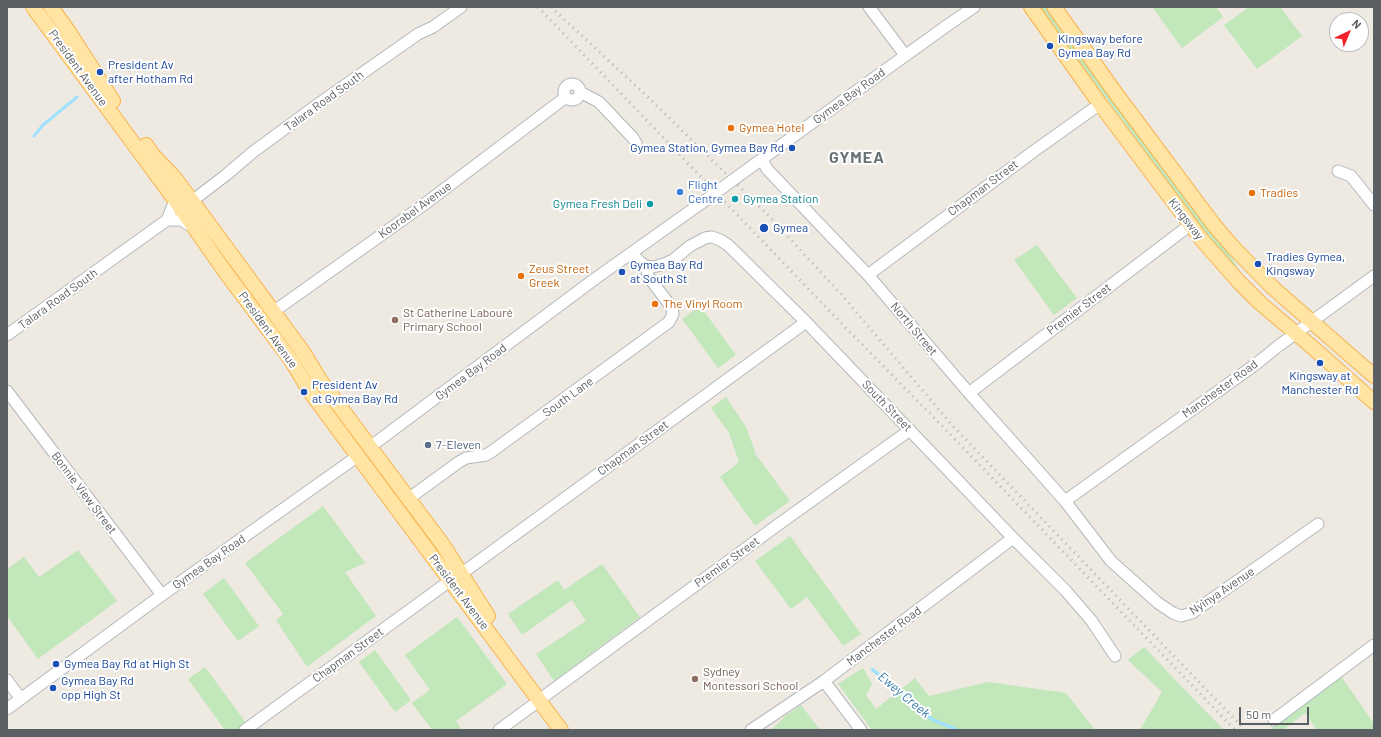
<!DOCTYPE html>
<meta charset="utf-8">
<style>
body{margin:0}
#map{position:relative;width:1381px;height:737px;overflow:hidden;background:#eee9e1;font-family:Barlow,sans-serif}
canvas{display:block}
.frame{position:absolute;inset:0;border:8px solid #595f63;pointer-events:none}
.north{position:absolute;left:1329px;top:12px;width:40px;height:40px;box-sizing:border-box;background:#fff;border:1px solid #bdbfc1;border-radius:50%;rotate:44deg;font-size:11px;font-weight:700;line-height:16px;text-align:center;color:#595f63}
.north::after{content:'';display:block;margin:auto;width:14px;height:18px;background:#f4212c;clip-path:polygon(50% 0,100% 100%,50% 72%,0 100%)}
.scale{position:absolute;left:1239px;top:707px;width:70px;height:18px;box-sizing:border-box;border:2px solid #595f63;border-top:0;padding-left:5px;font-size:12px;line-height:14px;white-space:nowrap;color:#595f63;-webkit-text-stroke:3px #fff;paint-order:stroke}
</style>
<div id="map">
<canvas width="1381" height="737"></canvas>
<div class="frame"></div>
<div class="north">N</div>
<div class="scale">50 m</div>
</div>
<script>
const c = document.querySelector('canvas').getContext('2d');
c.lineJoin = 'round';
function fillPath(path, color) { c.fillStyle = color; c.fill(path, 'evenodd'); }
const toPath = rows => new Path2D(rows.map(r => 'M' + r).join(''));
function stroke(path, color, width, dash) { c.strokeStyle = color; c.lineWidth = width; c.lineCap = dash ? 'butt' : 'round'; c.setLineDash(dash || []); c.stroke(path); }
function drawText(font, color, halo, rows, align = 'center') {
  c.font = font + ' Barlow,sans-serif'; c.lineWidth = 4; c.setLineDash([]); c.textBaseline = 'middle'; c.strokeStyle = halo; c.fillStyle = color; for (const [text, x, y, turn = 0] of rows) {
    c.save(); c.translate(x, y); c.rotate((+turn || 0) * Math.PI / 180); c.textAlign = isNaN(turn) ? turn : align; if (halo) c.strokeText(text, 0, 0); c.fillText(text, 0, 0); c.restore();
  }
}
const green = toPath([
 [1040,7,1046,7,1048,9,1214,236,1230,254,1237,266,1235,268,1200,227],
 [1152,7,1216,7,1223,17,1182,48],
 [1249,7,1280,7,1302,36,1257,69,1224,25],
 [1037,245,1077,298,1054,315,1014,260],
 [700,306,736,355,718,368,682,319],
 [726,397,746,427,755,451,754,452,790,501,755,526,720,477,739,462,729,433,711,408],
 [323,506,365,563,345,572,376,616,307,667,276,620,283,614,245,563],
 [790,536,861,634,843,646,807,597,791,609,755,561],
 [78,550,117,601,38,659,7,616,7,569,24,557,39,577],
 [602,564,640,617,554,681,536,654,586,621,572,600,522,635,508,614,558,580,564,590],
 [224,578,259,626,238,641,203,594],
 [457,617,507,684,456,721,462,730,432,730,412,703,430,690,405,655],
 [1144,647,1185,690,1224,730,1140,730,1162,692,1128,660],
 [375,650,411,700,395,712,359,662],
 [205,667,249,727,245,730,225,730,188,679],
 [863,668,872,684,866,695,876,709,915,678,929,696,988,682,1066,693,1095,730,872,730,838,684],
 [1341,676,1374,724,1374,728,1371,730,1317,730,1305,713,1283,730,1272,730,1271,728],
 [801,705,820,730,771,730,784,717]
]);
const stream = toPath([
 [34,136,43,125,77,97],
 [872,669,933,720,958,730]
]);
const minor = toPath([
 [869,7,905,55],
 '564 92a8 8 0 1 1 16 0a8 8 0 1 1-16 0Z',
 [580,92,599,102,633,138,636,143],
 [762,159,767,169,868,275,969,393,1065,501,1111,561,1158,603,1173,613,1181,616,1192,613,1318,524],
 [1338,171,1351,176,1374,205],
 [737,177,945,27,974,7],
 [192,201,226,175,253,152,317,105,418,34,433,27,461,7],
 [167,220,181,220,194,228],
 [631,253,640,262,646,266,653,267,664,264,673,260,690,246,705,238,712,237,720,240,728,245,806,322,1013,538,1065,590,1091,620,1115,656],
 [868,275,1034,151,1100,104],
 [273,312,422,206,566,97],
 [7,335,167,220,175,200],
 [7,391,162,595],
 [969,393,1190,225],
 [370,447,596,278,710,197],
 [408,499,459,462,466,458,486,455,491,452,669,322,673,314,672,308,648,276,646,266],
 [1065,501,1256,364,1277,347,1374,276],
 [461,574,806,322],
 [7,680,21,699],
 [824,681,861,730],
 [546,695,779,524,910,430],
 [7,709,162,595,358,456],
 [1274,720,1374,645],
 [245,730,451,580],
 [499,730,540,700],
 [751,730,824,681,1013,538]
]);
const major = toPath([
 [33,7,175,200,226,273,291,360,311,393,561,730],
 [51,7,69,32,113,101],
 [1031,7,1100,104,1202,240,1239,282,1260,303,1311,346,1374,402],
 [1054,7,1117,95,1214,225,1232,246,1272,287,1374,376],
 [146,145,153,155,174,177,192,201,303,352,320,380,443,545,488,616]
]);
const rail = toPath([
 [538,7,843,325,945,429,1235,730],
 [551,7,650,99,767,214,841,294,951,424,1245,730]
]);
const minorBridge = toPath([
 [710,197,737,177]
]);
const markers = [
 [1050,46,4,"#1a4fb4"],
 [100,72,4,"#1a4fb4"],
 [731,128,4,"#e8710a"],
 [792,148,4,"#1a4fb4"],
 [680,192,4,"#3f7fe0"],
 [1252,193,4,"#e8710a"],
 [735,199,4,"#0f9aa8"],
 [650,204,4,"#0f9aa8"],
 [764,228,5,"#1a4fb4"],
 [1258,264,4,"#1a4fb4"],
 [622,272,4,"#1a4fb4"],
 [521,276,4,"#e8710a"],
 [655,304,4,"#e8710a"],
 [395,320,4,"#8d6e63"],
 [1320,363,4,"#1a4fb4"],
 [304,392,4,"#1a4fb4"],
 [428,445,4,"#5c6f8a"],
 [56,664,4,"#1a4fb4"],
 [695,679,4,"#8d6e63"],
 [53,688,4,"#1a4fb4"]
];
const transitNames = [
 ["Kingsway before",1058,39],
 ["Gymea Bay Rd",1058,53],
 ["President Av",108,65],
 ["after Hotham Rd",108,79],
 ["Gymea Station, Gymea Bay Rd",784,148,"right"],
 ["Gymea",773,228],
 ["Tradies Gymea,",1266,257],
 ["Kingsway",1266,271],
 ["Gymea Bay Rd",630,265],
 ["at South St",630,279],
 ["Kingsway at",1320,376,"center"],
 ["Manchester Rd",1320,390,"center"],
 ["President Av",312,385],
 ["at Gymea Bay Rd",312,399],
 ["Gymea Bay Rd at High St",64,664],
 ["Gymea Bay Rd",61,681],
 ["opp High St",61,695]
];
const streetNames = [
 ["President Avenue",78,68,54],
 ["Gymea Bay Road",849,96,-36],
 ["Talara Road South",324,101,-36],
 ["Chapman Street",983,188,-37],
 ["Koorabel Avenue",415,210,-36],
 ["Kingsway",1186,219,52],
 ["Talara Road South",58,299,-36],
 ["Premier Street",1079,309,-37],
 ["North Street",914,329,50],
 ["President Avenue",268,330,54],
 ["Gymea Bay Road",471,372,-37],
 ["Manchester Road",1220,389,-36],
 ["South Lane",568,397,-36],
 ["South Street",887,406,46],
 ["Chapman Street",633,448,-36],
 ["Bonnie View Street",84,493,53],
 ["Gymea Bay Road",209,562,-35],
 ["Premier Street",727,562,-36],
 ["Nyinya Avenue",1222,591,-34],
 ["President Avenue",459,592,53],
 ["Manchester Road",884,636,-37],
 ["Chapman Street",348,655,-36]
];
const foodNames = [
 ["Gymea Hotel",739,128],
 ["Tradies",1260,193],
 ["Zeus Street",529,269],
 ["Greek",529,283],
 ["The Vinyl Room",663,304]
];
const shopNames = [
 ["Flight",688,185],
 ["Centre",688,199]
];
const cultureNames = [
 ["Gymea Station",743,199],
 ["Gymea Fresh Deli",642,204,"right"]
];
const educationNames = [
 ["St Catherine Labouré",403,313],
 ["Primary School",403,327],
 ["Sydney",703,672],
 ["Montessori School",703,686]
];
const serviceNames = [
 ["7-Eleven",436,445]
];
const waterNames = [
 ["Ewey Creek",904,695,40]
];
const districtNames = [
 ["GYMEA",857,158]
];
fillPath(green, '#c1e7bb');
stroke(stream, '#9fe2ff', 3);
stroke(minor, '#b4b8bc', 13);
stroke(major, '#fab34d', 16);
stroke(minor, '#fff', 11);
stroke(major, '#ffe4a4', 14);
stroke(rail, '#b1b2b3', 3, [1, 5]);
stroke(minorBridge, '#b4b8bc', 13, []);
stroke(minorBridge, '#fff', 11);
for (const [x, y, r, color] of markers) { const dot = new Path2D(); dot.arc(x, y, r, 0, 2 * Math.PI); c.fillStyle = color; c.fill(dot); stroke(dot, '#fff', 1.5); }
drawText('12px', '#164399', '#fff', transitNames, 'left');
drawText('12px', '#595f63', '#fff', streetNames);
drawText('12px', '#c56008', '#fff', foodNames, 'left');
drawText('12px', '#366cbe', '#fff', shopNames, 'left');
drawText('12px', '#0d838f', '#fff', cultureNames, 'left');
drawText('12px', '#785e54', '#fff', educationNames, 'left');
drawText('12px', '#4e5e75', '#fff', serviceNames, 'left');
drawText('italic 13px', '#3379a5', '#fff', waterNames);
c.letterSpacing = '1px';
drawText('bold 16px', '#6a7175', '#fff', districtNames);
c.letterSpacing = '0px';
</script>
